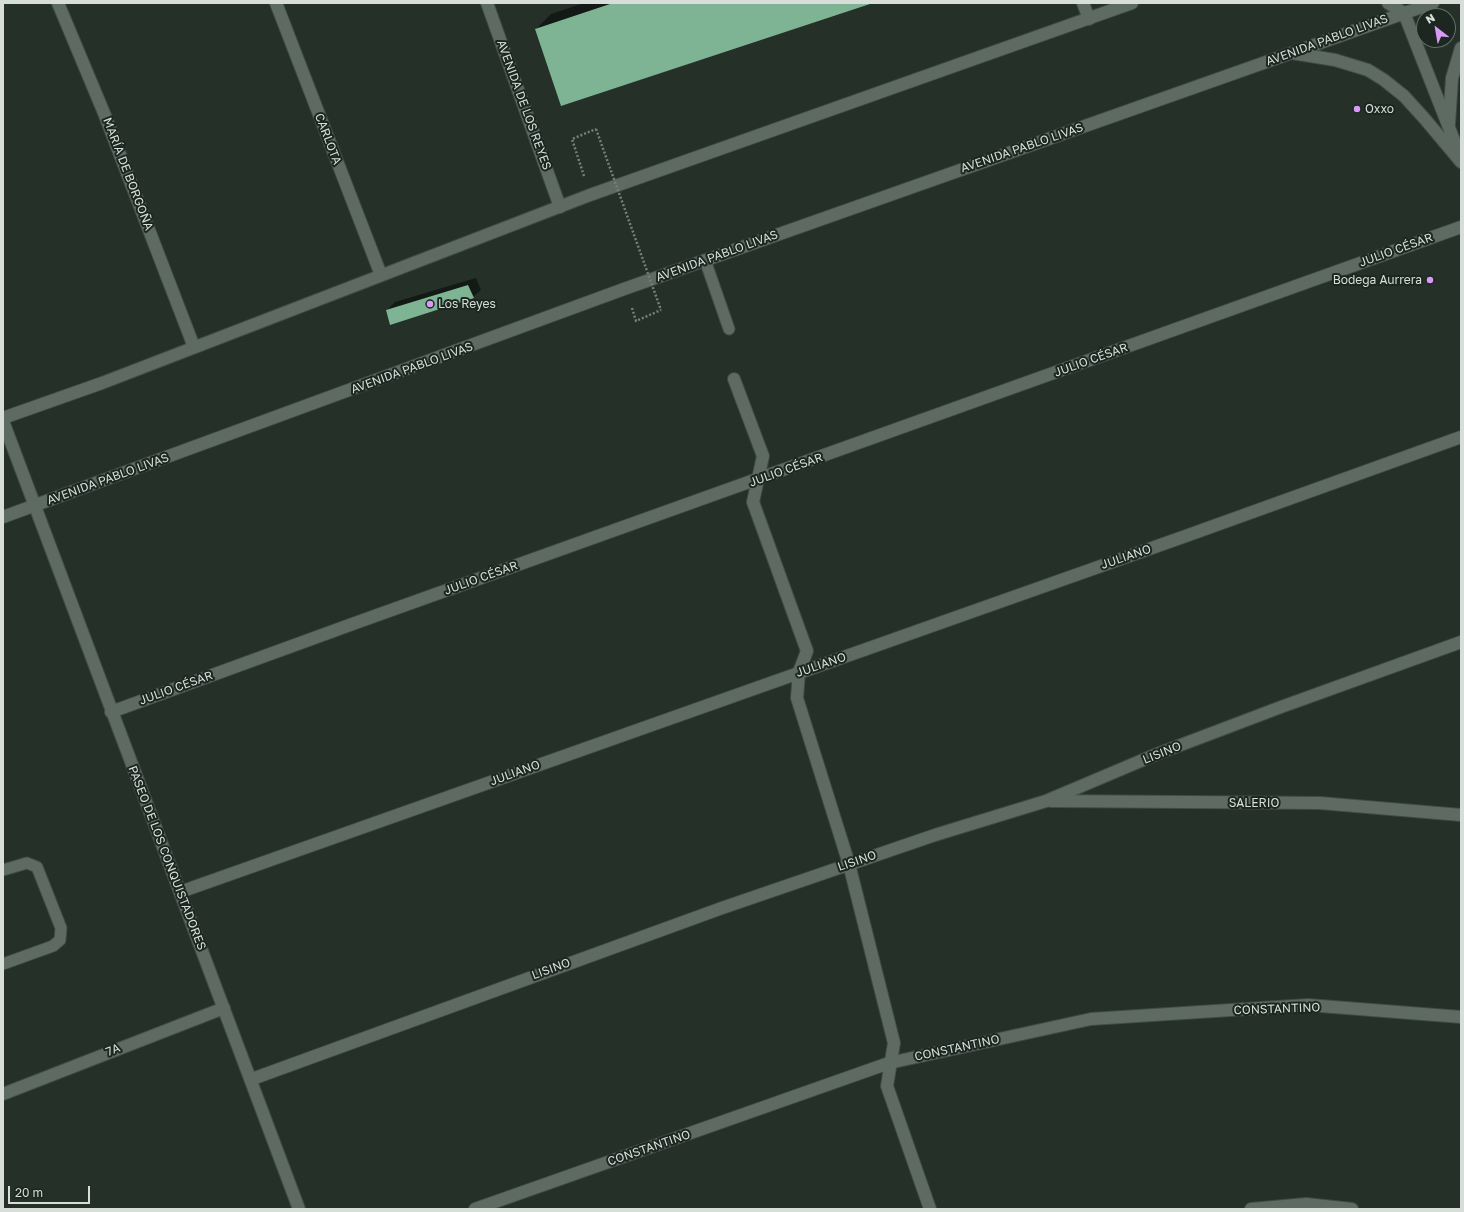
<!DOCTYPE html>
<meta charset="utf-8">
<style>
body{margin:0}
#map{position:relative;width:1464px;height:1212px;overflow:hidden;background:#253029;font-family:"Golos Text",sans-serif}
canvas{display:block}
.frame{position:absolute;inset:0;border:4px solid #d7ded9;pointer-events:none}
.north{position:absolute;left:1416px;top:8px;width:40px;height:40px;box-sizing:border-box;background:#1b2720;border:1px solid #66706a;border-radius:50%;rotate:329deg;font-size:11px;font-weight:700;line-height:16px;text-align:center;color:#d7ded9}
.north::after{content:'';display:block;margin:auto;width:14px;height:18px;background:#db99f6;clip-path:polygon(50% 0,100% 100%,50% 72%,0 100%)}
.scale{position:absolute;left:8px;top:1186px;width:82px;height:18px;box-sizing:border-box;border:2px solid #d7ded9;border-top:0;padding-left:5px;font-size:12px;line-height:14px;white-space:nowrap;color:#d7ded9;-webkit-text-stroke:3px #1b2720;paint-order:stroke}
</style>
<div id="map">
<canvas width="1464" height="1212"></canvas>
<div class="frame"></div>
<div class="north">N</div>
<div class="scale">20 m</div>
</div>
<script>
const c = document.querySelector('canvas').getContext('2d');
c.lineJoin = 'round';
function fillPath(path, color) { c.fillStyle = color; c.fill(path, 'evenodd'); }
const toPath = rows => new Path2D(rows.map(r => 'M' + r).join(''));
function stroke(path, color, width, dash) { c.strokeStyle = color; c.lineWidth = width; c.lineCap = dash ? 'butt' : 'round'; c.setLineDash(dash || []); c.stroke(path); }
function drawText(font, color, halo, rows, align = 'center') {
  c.font = font + ' "Golos Text",sans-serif'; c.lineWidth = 4; c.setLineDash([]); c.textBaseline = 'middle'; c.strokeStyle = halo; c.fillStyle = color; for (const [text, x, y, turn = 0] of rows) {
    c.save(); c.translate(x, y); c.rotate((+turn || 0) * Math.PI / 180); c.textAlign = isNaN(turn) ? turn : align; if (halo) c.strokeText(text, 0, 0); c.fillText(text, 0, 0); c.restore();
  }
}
const shadow = toPath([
 [584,3,871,3,536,29,551,14],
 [476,278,481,290,473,297,387,310,395,302]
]);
const building = toPath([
 [613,3,873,3,561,106,535,29],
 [468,285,474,298,390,325,386,310]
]);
const path = toPath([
 [584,176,572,139,596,129],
 [632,308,636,321,661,310]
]);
const lane = toPath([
 [705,260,729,329],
 [3,870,27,863,37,867,61,928,60,940,53,946,3,964]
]);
const street = toPath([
 [58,3,104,113,194,347],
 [276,3,381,275],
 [487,3,560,207],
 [1083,3,1089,19],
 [734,379,763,456,753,502,807,651,799,672,797,698,849,864,894,1043,887,1086,930,1209],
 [3,421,299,1209],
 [111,712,358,622,1461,227],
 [1051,801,1320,803,1461,815],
 [180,892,1183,537,1461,437],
 [252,1079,722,908,935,835,1046,801,1157,754,1281,707,1461,642],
 [3,1094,224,1008],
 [475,1209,889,1063,1091,1019,1308,1005,1461,1017],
 [1251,1209,1306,1204,1352,1209]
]);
const secondary = toPath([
 [1388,3,1404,13],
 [1404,13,1459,153],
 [1292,53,1335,60,1368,70,1384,80,1404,96,1424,118,1461,162],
 [1449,124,1452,78,1461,48],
 [3,418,102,383,590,195,1132,3],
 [3,517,624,289,1433,3]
]);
const pathBridge = toPath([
 [596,129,661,310]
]);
const markers = [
 [1357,109,4,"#db99f6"],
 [1430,280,4,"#db99f6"],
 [430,304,4,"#db99f6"]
];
const streetNames = [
 ["AVENIDA PABLO LIVAS",1327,40,-20],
 ["AVENIDA DE LOS REYES",524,105,70],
 ["CARLOTA",328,139,69],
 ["AVENIDA PABLO LIVAS",1022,148,-19],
 ["MARÍA DE BORGOÑA",128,174,69],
 ["JULIO CÉSAR",1396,250,-20],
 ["AVENIDA PABLO LIVAS",717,256,-20],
 ["JULIO CÉSAR",1091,360,-20],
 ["AVENIDA PABLO LIVAS",412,368,-20],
 ["JULIO CÉSAR",786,470,-20],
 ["AVENIDA PABLO LIVAS",108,479,-20],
 ["JULIANO",1126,557,-19],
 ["JULIO CÉSAR",481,578,-20],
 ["JULIANO",821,665,-19],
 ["JULIO CÉSAR",176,688,-20],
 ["LISINO",1162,753,-22],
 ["JULIANO",515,773,-20],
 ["SALERIO",1254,803],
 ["PASEO DE LOS CONQUISTADORES",167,858,69],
 ["LISINO",857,861,-19],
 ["LISINO",551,969,-20],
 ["CONSTANTINO",1277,1009,-2],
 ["CONSTANTINO",957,1048,-12],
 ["7A",113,1050,-21],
 ["CONSTANTINO",649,1148,-19]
];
const poiNames = [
 ["Oxxo",1365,109],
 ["Bodega Aurrera",1422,280,"right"],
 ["Los Reyes",438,304]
];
fillPath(shadow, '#0007');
fillPath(building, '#7eb494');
stroke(lane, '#424b46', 13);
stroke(street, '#424b46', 14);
stroke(secondary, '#424b46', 14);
stroke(path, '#768079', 2.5, [2, 2]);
stroke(lane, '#5e6b63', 11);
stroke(street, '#5e6b63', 12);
stroke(secondary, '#5e6b63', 12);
stroke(pathBridge, '#768079', 2.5, [2, 2]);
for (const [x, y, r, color] of markers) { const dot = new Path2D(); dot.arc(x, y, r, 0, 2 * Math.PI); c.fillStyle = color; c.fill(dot); stroke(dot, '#1b2720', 1.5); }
drawText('12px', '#d7ded9', '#1b2720', streetNames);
drawText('12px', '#d7ded9', '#1b2720', poiNames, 'left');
</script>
